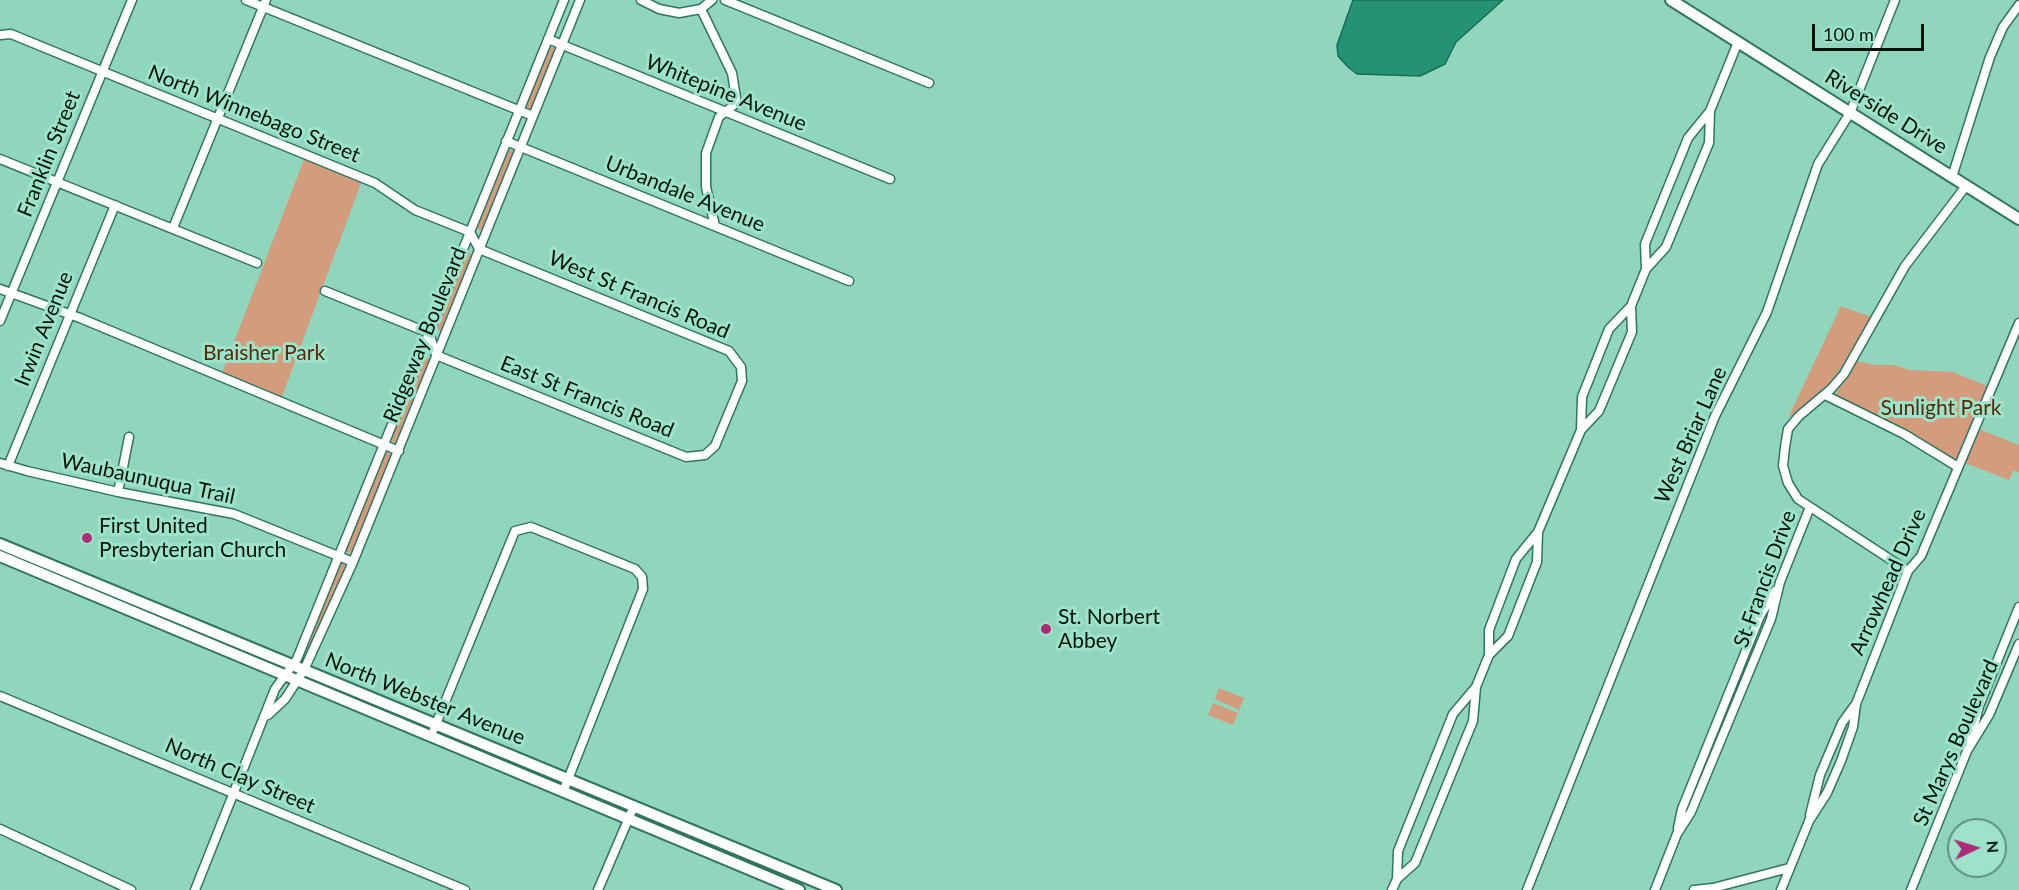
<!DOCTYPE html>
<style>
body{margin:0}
#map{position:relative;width:2019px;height:890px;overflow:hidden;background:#90d6bd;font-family:Lato,sans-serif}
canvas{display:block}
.north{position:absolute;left:1947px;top:818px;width:60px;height:60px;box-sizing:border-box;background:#9de3ca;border:2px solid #5e907e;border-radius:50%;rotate:86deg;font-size:16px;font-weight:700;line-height:24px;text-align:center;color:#00140c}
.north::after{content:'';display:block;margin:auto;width:21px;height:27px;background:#ad2b77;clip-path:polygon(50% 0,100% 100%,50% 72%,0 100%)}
.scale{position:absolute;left:1812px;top:24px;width:112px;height:27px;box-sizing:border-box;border:3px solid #00140c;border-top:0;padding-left:8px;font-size:18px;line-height:21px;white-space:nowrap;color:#00140c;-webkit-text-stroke:4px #9de3ca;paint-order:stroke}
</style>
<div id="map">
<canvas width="2019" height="890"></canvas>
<div class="north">N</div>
<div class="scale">100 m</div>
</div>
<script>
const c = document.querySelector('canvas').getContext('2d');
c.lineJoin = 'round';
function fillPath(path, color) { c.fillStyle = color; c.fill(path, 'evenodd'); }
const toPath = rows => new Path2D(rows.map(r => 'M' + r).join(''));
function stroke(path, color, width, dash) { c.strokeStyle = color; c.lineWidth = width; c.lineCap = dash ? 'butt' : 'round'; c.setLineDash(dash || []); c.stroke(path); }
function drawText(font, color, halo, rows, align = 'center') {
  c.font = font + ' Lato,sans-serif'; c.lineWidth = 6; c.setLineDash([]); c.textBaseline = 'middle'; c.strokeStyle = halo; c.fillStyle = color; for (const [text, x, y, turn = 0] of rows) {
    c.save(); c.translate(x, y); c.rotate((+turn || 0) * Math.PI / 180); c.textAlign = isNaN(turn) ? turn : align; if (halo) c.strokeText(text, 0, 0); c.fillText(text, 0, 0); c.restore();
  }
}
const green = toPath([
 [549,47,554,48,555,51,531,108,528,109,526,104],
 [508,150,513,150,514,153,484,228,479,230,477,225],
 [306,154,363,178,280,402,221,376],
 [469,251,472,256,442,329,439,331,436,327],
 [1841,306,1871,317,1862,337,1828,387,1788,418],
 [424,358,428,358,429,361,398,441,394,443,391,439],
 [1857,361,1876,365,1894,365,1910,370,1953,372,1990,387,1957,462,1909,431,1835,395],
 [1979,429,2019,445,2019,472,2013,471,2009,480,1965,463],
 [388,452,391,456,352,552,347,553,346,550,384,454],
 [343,563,346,568,303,660,339,565],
 [1219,688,1244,698,1239,710,1215,699],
 [1213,703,1238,713,1233,725,1208,715]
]);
const water = toPath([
 [1353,0,1503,0,1456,42,1445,64,1420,76,1357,74,1348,67,1338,56,1337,45,1353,0]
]);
const minor = toPath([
 [246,0,533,116],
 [641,0,659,9,679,13,701,9,712,0],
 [725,0,929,83],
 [701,9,732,73,736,98,734,105,719,117,706,153,706,187,715,226],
 [0,35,11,34,375,183,415,210,470,232,479,249,729,351,741,367,742,381,715,446,705,455,686,457,436,355,429,333,325,291],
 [548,39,890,179],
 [506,141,849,281],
 [0,159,257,263],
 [1952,177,1990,57,2003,27,2019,5],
 [173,228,266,0],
 [1646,269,1645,244,1688,138,1710,111],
 [0,289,80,318,399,451],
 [0,321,132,0],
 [1825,395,1904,434,1958,467],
 [1581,430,1582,397,1609,329,1631,306],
 [0,463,27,471,118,492,234,514,353,562],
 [8,466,115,205],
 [118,492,129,437],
 [1908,571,1798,499,1788,483,1783,466,1785,447,1788,429,1799,416,1831,389,1844,374,1905,266,1966,186],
 [1489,655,1489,630,1516,559,1538,532],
 [0,696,465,890],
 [268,715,285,699,304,670,353,562,580,0],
 [434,729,515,531,531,527,635,569,642,577,643,589,563,792],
 [1970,742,1979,706,2019,607],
 [1810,815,1820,775,1842,723,1855,705],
 [1678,828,1682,809,1760,616,1775,591],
 [0,829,131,890],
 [1397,879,1398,851,1453,714,1475,688],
 [195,890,275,689,297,659,564,0],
 [598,890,634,806],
 [1392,890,1397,879,1415,863,1473,721,1476,687,1489,655,1508,636,1537,562,1538,532,1581,430,1599,411,1632,332,1631,306,1646,269,1666,247,1709,143,1710,111,1738,42],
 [1527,890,1715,416,1767,312,1818,164,1850,113,1895,0],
 [1655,890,1677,834,1691,812,1771,619,1780,582,1810,507],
 [1694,890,1713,888,1789,868],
 [1781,890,1809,821,1827,793,1841,761,1853,727,1856,704,1908,571,1921,556,2019,323],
 [1911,890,1967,751,1989,715,2019,644]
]);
const major = toPath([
 [1671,0,2019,219],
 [0,544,836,890],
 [0,556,799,890]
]);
const markers = [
 [87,538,6,"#ad2b77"],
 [1046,629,6,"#ad2b77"]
];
const streetNames = [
 ["Whitepine Avenue",726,93,22],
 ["Riverside Drive",1886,112,32],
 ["North Winnebago Street",254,114,22],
 ["Franklin Street",49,154,-68],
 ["Urbandale Avenue",685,194,22],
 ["West St Francis Road",639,295,23],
 ["Irwin Avenue",44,329,-68],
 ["Ridgeway Boulevard",425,335,-68],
 ["East St Francis Road",587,397,22],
 ["West Briar Lane",1691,435,-66],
 ["Waubaunuqua Trail",148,479,12],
 ["St Francis Drive",1765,579,-70],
 ["Arrowhead Drive",1888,582,-66],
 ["North Webster Avenue",425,699,22],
 ["St Marys Boulevard",1956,743,-66],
 ["North Clay Street",240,776,23]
];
const parkNames = [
 ["Braisher Park",264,353],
 ["Sunlight Park",1941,408]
];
const poiNames = [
 ["First United",99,526],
 ["Presbyterian Church",99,550],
 ["St. Norbert",1058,617],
 ["Abbey",1058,641]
];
fillPath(green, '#d39c7d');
fillPath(water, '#259274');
stroke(water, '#1a6c55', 1.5);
stroke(minor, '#2f755f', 11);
stroke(major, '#2f755f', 14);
stroke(minor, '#fff', 8);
stroke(major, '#fff', 10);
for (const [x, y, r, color] of markers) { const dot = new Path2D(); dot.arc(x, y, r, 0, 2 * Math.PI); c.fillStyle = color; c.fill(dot); stroke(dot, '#9de3ca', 2); }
drawText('21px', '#00140c', '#9de3ca', streetNames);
drawText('21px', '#592909', '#9de3ca', parkNames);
drawText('21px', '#00140c', '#9de3ca', poiNames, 'left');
</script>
